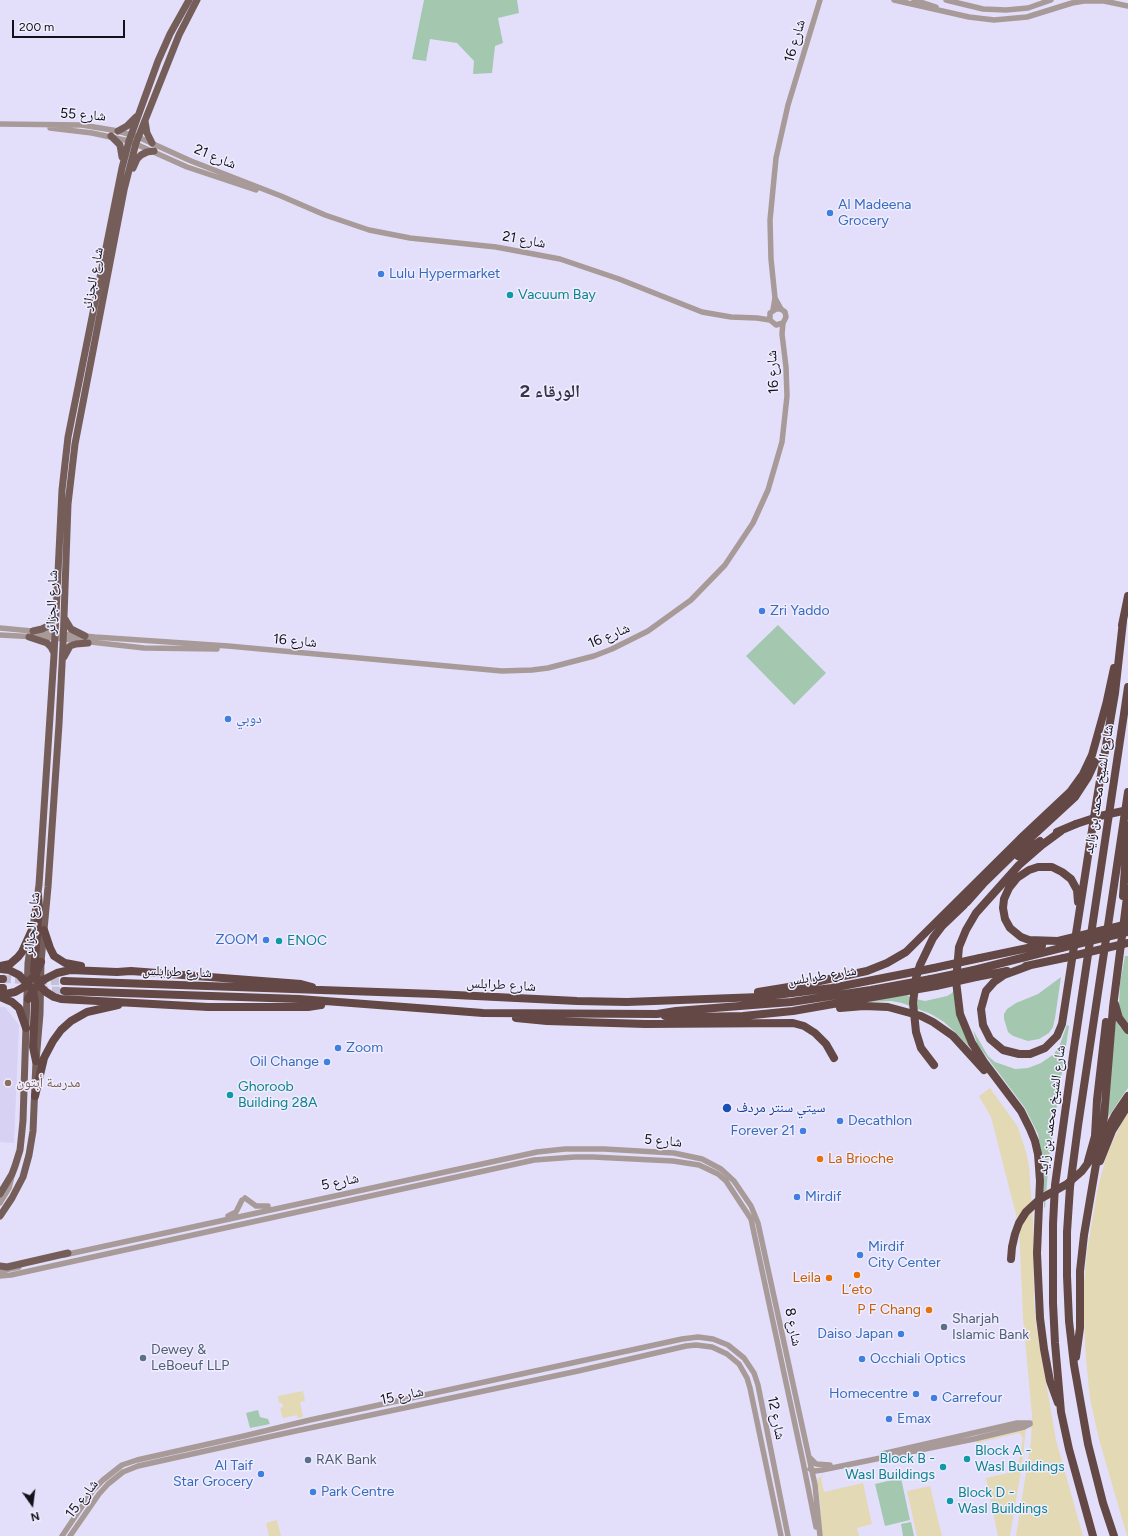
<!DOCTYPE html>
<meta charset="utf-8">
<style>
body{margin:0}
#map{position:relative;width:1128px;height:1536px;overflow:hidden;background:#e3dffa;font-family:Figtree,sans-serif}
canvas{display:block}
.north{position:absolute;left:12px;top:1484px;width:40px;height:40px;-webkit-text-stroke:3px #f0edfe;paint-order:stroke;rotate:166deg;font-size:11px;font-weight:700;line-height:16px;text-align:center;color:#12111a}
.north::after{content:'';display:block;margin:auto;width:14px;height:18px;background:#12111a;clip-path:polygon(50% 0,100% 100%,50% 72%,0 100%)}
.scale{position:absolute;left:12px;top:20px;width:113px;height:18px;box-sizing:border-box;border:2px solid #12111a;border-top:0;padding-left:5px;font-size:12px;line-height:14px;white-space:nowrap;color:#12111a;-webkit-text-stroke:3px #f0edfe;paint-order:stroke}
</style>
<div id="map">
<canvas width="1128" height="1536"></canvas>
<div class="north">N</div>
<div class="scale">200 m</div>
</div>
<script>
const c = document.querySelector('canvas').getContext('2d');
c.lineJoin = 'round';
function fillPath(path, color) { c.fillStyle = color; c.fill(path, 'evenodd'); }
const toPath = rows => new Path2D(rows.map(r => 'M' + r).join(''));
function stroke(path, color, width, dash) { c.strokeStyle = color; c.lineWidth = width; c.lineCap = dash ? 'butt' : 'round'; c.setLineDash(dash || []); c.stroke(path); }
function drawText(font, color, halo, rows, align = 'center') {
  c.font = font + ' Figtree,"Noto Naskh Arabic",sans-serif'; c.lineWidth = 3; c.setLineDash([]); c.textBaseline = 'middle'; c.strokeStyle = halo; c.fillStyle = color; for (const [text, x, y, turn = 0] of rows) {
    c.save(); c.translate(x, y); c.rotate((+turn || 0) * Math.PI / 180); c.textAlign = isNaN(turn) ? turn : align; if (halo) c.strokeText(text, 0, 0); c.fillText(text, 0, 0); c.restore();
  }
}
const built = toPath([
 [0,1007,5,1007,19,1025,14,1143,0,1142]
]);
const green = toPath([
 [424,0,517,0,519,13,498,18,503,43,495,46,492,73,473,74,474,61,457,43,430,39,426,61,412,59],
 [778,625,826,673,794,705,746,656],
 [1125,956,1128,956,1128,1025,1120,1013,1119,1005,1120,983],
 [1061,977,1055,1018,1053,1027,1049,1033,1039,1039,1028,1041,1013,1036,1008,1032,1004,1019,1004,1014,1007,1009,1016,1003,1038,994],
 [955,988,974,1052,956,1033,944,1022,931,1014,902,1003,891,1001,867,1002,866,1000,907,995,911,998,925,1001,947,996,952,993],
 [1116,1019,1120,1027,1128,1033,1128,1088,1106,1120],
 [1067,1025,1069,1026,1049,1158,1045,1208,1044,1207,1044,1185,1041,1151,1038,1134,1025,1108,977,1044,973,1030,988,1056,995,1062,1015,1069,1028,1068,1041,1063,1054,1054,1060,1044],
 [258,1410,260,1417,268,1419,270,1424,250,1428,246,1413],
 [901,1478,910,1520,885,1526,875,1484],
 [911,1522,914,1536,903,1536,901,1524]
]);
const sand = toPath([
 [990,1088,1018,1127,1026,1152,1029,1166,1033,1222,1034,1302,1036,1324,1056,1440,1083,1536,1016,1536,1031,1441,1032,1415,1023,1318,1019,1226,991,1117,979,1096],
 [1128,1113,1128,1536,1127,1536,1099,1439,1090,1399,1086,1359,1083,1296,1087,1251,1098,1187,1107,1154,1123,1120],
 [303,1391,305,1401,300,1402,303,1417,297,1418,297,1415,283,1418,280,1408,283,1407,282,1403,279,1403,278,1396],
 [1026,1428,1022,1465,1010,1536,998,1536,986,1478,1017,1471,1023,1438,1019,1433,977,1443,975,1439],
 [823,1474,821,1479,824,1492,863,1483,872,1524,857,1528,859,1536,822,1536,820,1502,817,1480],
 [930,1486,942,1536,917,1536,907,1491],
 [277,1520,281,1536,269,1536,266,1523]
]);
const highwayTunnel = toPath([
 [3,979,27,980],
 [39,981,64,981],
 [40,990,64,991]
]);
const minor = toPath([
 [894,0,969,17,994,20,1027,17,1072,3,1084,1,1104,1,1128,6],
 [914,0,936,7],
 [946,0,983,9,1006,10,1028,8,1051,0],
 [0,124,82,125,118,131,138,137,191,161,281,196,325,215,369,230,410,238,496,247,560,259,619,279,702,312,731,317,757,318,770,320],
 [50,128,92,133,129,141,187,167,256,190],
 [775,298,781,309,785,312,786,317,783,323,776,325,770,320,770,313,776,309,781,309],
 [773,310,775,298,771,259,770,220,776,158,788,105,820,0],
 [0,628,95,637,228,646,502,671,532,670,548,668,594,656,612,649,648,631,691,600,725,565,753,523,768,490,782,442,787,396,786,367,782,334,783,323],
 [0,635,55,638,144,648,217,649],
 [245,1198,256,1206,268,1206],
 [0,1203,9,1188,12,1176],
 [228,1216,236,1212,242,1200],
 [64,1255,537,1152,565,1149,604,1149,674,1153,702,1159,721,1169,734,1181,751,1206,758,1223,815,1485,820,1536],
 [0,1271,19,1267],
 [0,1276,11,1275,534,1160,575,1157,593,1157,673,1161,699,1165,718,1174,726,1181,751,1219,803,1462,816,1527],
 [882,1454,1017,1423,1030,1423],
 [809,1457,816,1464,830,1465],
 [810,1469,815,1471,822,1470,974,1439,1024,1427,1030,1424],
 [62,1536,93,1490,103,1480,122,1465,137,1460,244,1436,310,1420,682,1339,698,1337,713,1339,728,1345,744,1358,754,1373,758,1385,788,1536],
 [70,1536,99,1494,108,1484,123,1472,138,1466,291,1432,578,1371,686,1346,696,1345,712,1347,727,1354,739,1364,747,1378,750,1388,781,1536]
]);
const major = toPath([
 [145,121,147,133,152,143],
 [118,131,127,126,136,117],
 [111,136,120,145,122,157],
 [133,168,137,159,141,155,147,152,154,151],
 [65,619,71,629,85,636],
 [33,631,42,629,48,626,54,615],
 [29,637,47,643,51,647,54,653],
 [64,657,70,646,76,644,88,643],
 [0,1194,12,1174,15,1166,20,1150,23,1121,28,963,39,885,54,655,62,490,68,437,122,168,129,141,158,61,170,34,189,0],
 [0,1216,12,1198,23,1177,29,1155,33,1131,36,1061,40,1014,41,962,48,887,59,724,63,645,68,504,75,444,124,190,136,143,179,35,197,0],
 [0,1266,7,1267,68,1253]
]);
const highway = toPath([
 [1122,625,1128,596],
 [1106,705,1114,668],
 [1057,832,1076,824],
 [1018,856,1040,841],
 [38,895,39,907,34,971,40,986,46,992,54,997,61,999,208,1007,308,1007,321,1005],
 [1123,896,1127,839,1126,825],
 [967,902,983,884,1025,843,1075,797,1088,777,1095,762],
 [44,930,50,948,54,956,65,963,81,966],
 [1058,941,1029,940,1021,937,1010,928,1005,919,1003,908,1004,899,1009,888,1017,878,1029,870,1038,867,1052,867,1062,872,1071,879,1077,890,1078,902],
 [980,958,1042,945],
 [1031,965,1004,975,994,982,986,991,981,1009,983,1025,990,1039,1003,1050,1019,1054,1030,1054,1045,1048,1057,1036,1062,1024,1097,798,1115,693,1123,621],
 [0,966,10,964,18,957,22,952,32,930],
 [1026,966,1064,958],
 [0,969,9,970,19,975,33,990,35,1002,33,1047,36,1061],
 [974,970,1061,948],
 [976,977,1007,971],
 [0,979,3,979],
 [64,981,435,994,577,1001,627,1002,760,997,832,988,934,968],
 [0,988,3,988],
 [64,991,299,999,483,1013,657,1014,676,1011,791,1002,871,990,931,979],
 [758,992,801,985,867,971,887,963,906,952,1020,839,1070,792,1083,774,1092,755,1107,701],
 [0,995,15,992,24,987,35,975,41,962],
 [0,997,12,1002,19,1008,26,1028],
 [28,999,37,985,45,979,57,973,70,970,117,972,131,971,301,984,312,987],
 [1115,1004,1119,1018,1128,1030],
 [840,1008,864,1006,888,1007,921,1016,933,1022,953,1036,984,1070],
 [665,1016,696,1017,743,1016,793,1011,936,986],
 [516,1018,547,1021,645,1024,793,1023,804,1026,815,1033,826,1044,834,1058],
 [35,1096,44,1058,53,1041,61,1030,71,1021,87,1012,118,1005],
 [1088,1161,1095,1136,1097,1100,1106,1022],
 [1100,1161,1112,1131,1128,1105],
 [1076,1357,1080,1328,1080,1271,1084,1235,1104,1117,1113,1007,1128,889],
 [1058,1403,1050,1381,1044,1349,1040,1318,1037,1253,1040,1181,1038,1154,1035,1141,1030,1129,1021,1111,984,1062,972,1043,960,1014,956,981,959,947,966,930,976,913,1019,865,1042,845,1061,831],
 [1093,1536,1069,1449,1061,1412,1055,1343,1053,1303,1053,1224,1055,1185,1073,1055,1128,687],
 [1114,1536,1103,1503,1088,1444,1074,1365,1069,1321,1067,1276,1067,1232,1070,1187,1078,1126,1128,792]
]);
const highwayBridge = toPath([
 [1076,824,1100,816,1128,810],
 [1058,941,1128,924],
 [1061,948,1128,932],
 [1064,958,1128,943],
 [934,968,980,958],
 [931,979,974,970],
 [936,986,976,977],
 [934,1065,921,1048,916,1032,913,1003,916,978,920,965,933,938,942,926,964,905],
 [1011,1259,1012,1247,1015,1234,1019,1223,1026,1212,1040,1199,1067,1184,1082,1171,1096,1152,1115,1115,1128,1096]
]);
const markers = [
 [830,213,4,"#3f7fe0"],
 [381,274,4,"#3f7fe0"],
 [510,295,4,"#0f9aa8"],
 [762,611,4,"#3f7fe0"],
 [228,719,4,"#3f7fe0"],
 [266,940,4,"#3f7fe0"],
 [279,941,4,"#0f9aa8"],
 [338,1048,4,"#3f7fe0"],
 [327,1062,4,"#3f7fe0"],
 [8,1083,4,"#8d6e63"],
 [230,1095,4,"#0f9aa8"],
 [727,1108,5,"#1a4fb4"],
 [840,1121,4,"#3f7fe0"],
 [803,1131,4,"#3f7fe0"],
 [820,1159,4,"#e8710a"],
 [797,1197,4,"#3f7fe0"],
 [860,1255,4,"#3f7fe0"],
 [857,1275,4,"#e8710a"],
 [829,1278,4,"#e8710a"],
 [929,1310,4,"#e8710a"],
 [944,1327,4,"#5c6f8a"],
 [901,1334,4,"#3f7fe0"],
 [143,1358,4,"#5c6f8a"],
 [862,1359,4,"#3f7fe0"],
 [916,1394,4,"#3f7fe0"],
 [934,1398,4,"#3f7fe0"],
 [889,1419,4,"#3f7fe0"],
 [967,1459,4,"#0f9aa8"],
 [308,1460,4,"#5c6f8a"],
 [943,1467,4,"#0f9aa8"],
 [261,1474,4,"#3f7fe0"],
 [313,1492,4,"#3f7fe0"],
 [950,1501,4,"#0f9aa8"]
];
const streetNames = [
 ["شارع 16",795,41,-74],
 ["شارع 55",83,115,4],
 ["شارع 21",215,157,22],
 ["شارع 21",524,240,10],
 ["شارع الجزائر",93,279,-79],
 ["شارع 16",773,372,-93],
 ["شارع الجزائر",52,602,-88],
 ["شارع 16",609,636,-23],
 ["شارع 16",295,641,5],
 ["شارع الشيخ محمد بن زايد",1099,789,-81],
 ["شارع الجزائر",32,924,-84],
 ["شارع طرابلس",177,972,2],
 ["شارع طرابلس",822,976,-9],
 ["شارع طرابلس",501,985,3],
 ["شارع الشيخ محمد بن زايد",1052,1110,-82],
 ["شارع 5",663,1141,5],
 ["شارع 5",340,1182,-12],
 ["شارع 8",793,1327,79],
 ["شارع 15",402,1396,-12],
 ["شارع 12",776,1418,79],
 ["شارع 15",82,1499,-53]
];
const shopNames = [
 ["Al Madeena",838,205],
 ["Grocery",838,221],
 ["Lulu Hypermarket",389,274],
 ["Zri Yaddo",770,611],
 ["دوبي",236,719],
 ["ZOOM",258,940,"right"],
 ["Zoom",346,1048],
 ["Oil Change",319,1062,"right"],
 ["Decathlon",848,1121],
 ["Forever 21",795,1131,"right"],
 ["Mirdif",805,1197],
 ["Mirdif",868,1247],
 ["City Center",868,1263],
 ["Daiso Japan",893,1334,"right"],
 ["Occhiali Optics",870,1359],
 ["Homecentre",908,1394,"right"],
 ["Carrefour",942,1398],
 ["Emax",897,1419],
 ["Al Taif",253,1466,"right"],
 ["Star Grocery",253,1482,"right"],
 ["Park Centre",321,1492]
];
const cultureNames = [
 ["Vacuum Bay",518,295],
 ["ENOC",287,941],
 ["Ghoroob",238,1087],
 ["Building 28A",238,1103],
 ["Block A -",975,1451],
 ["Wasl Buildings",975,1467],
 ["Block B -",935,1459,"right"],
 ["Wasl Buildings",935,1475,"right"],
 ["Block D -",958,1493],
 ["Wasl Buildings",958,1509]
];
const educationNames = [
 ["مدرسة أبتون",16,1083]
];
const transitNames = [
 ["سيتي سنتر مردف",736,1108]
];
const foodNames = [
 ["La Brioche",828,1159,"left"],
 ["Leila",821,1278],
 ["L’eto",857,1290,"center"],
 ["P F Chang",921,1310]
];
const serviceNames = [
 ["Sharjah",952,1319],
 ["Islamic Bank",952,1335],
 ["Dewey &",151,1350],
 ["LeBoeuf LLP",151,1366],
 ["RAK Bank",316,1460]
];
const districtNames = [
 ["الورقاء 2",550,392]
];
fillPath(built, '#d7d1f3');
fillPath(green, '#a3c8af');
fillPath(sand, '#e3d9b4');
stroke(highwayTunnel, '#c4c0d8', 8, [8, 4]);
stroke(minor, '#a79a98', 5.5);
stroke(major, '#755d5a', 7);
stroke(highway, '#634845', 8);
stroke(highwayBridge, '#634845', 8);
for (const [x, y, r, color] of markers) { const dot = new Path2D(); dot.arc(x, y, r, 0, 2 * Math.PI); c.fillStyle = color; c.fill(dot); stroke(dot, '#f0edfe', 1.5); }
drawText('14px', '#12111a', '#f0edfe', streetNames);
drawText('14px', '#366cbe', '#f0edfe', shopNames, 'left');
drawText('14px', '#0d838f', '#f0edfe', cultureNames, 'left');
drawText('14px', '#785e54', '#f0edfe', educationNames, 'left');
drawText('14px', '#164399', '#f0edfe', transitNames, 'left');
drawText('14px', '#c56008', '#f0edfe', foodNames, 'right');
drawText('14px', '#4e5e75', '#f0edfe', serviceNames, 'left');
drawText('bold 18px', '#383449', '#f0edfe', districtNames);
</script>
